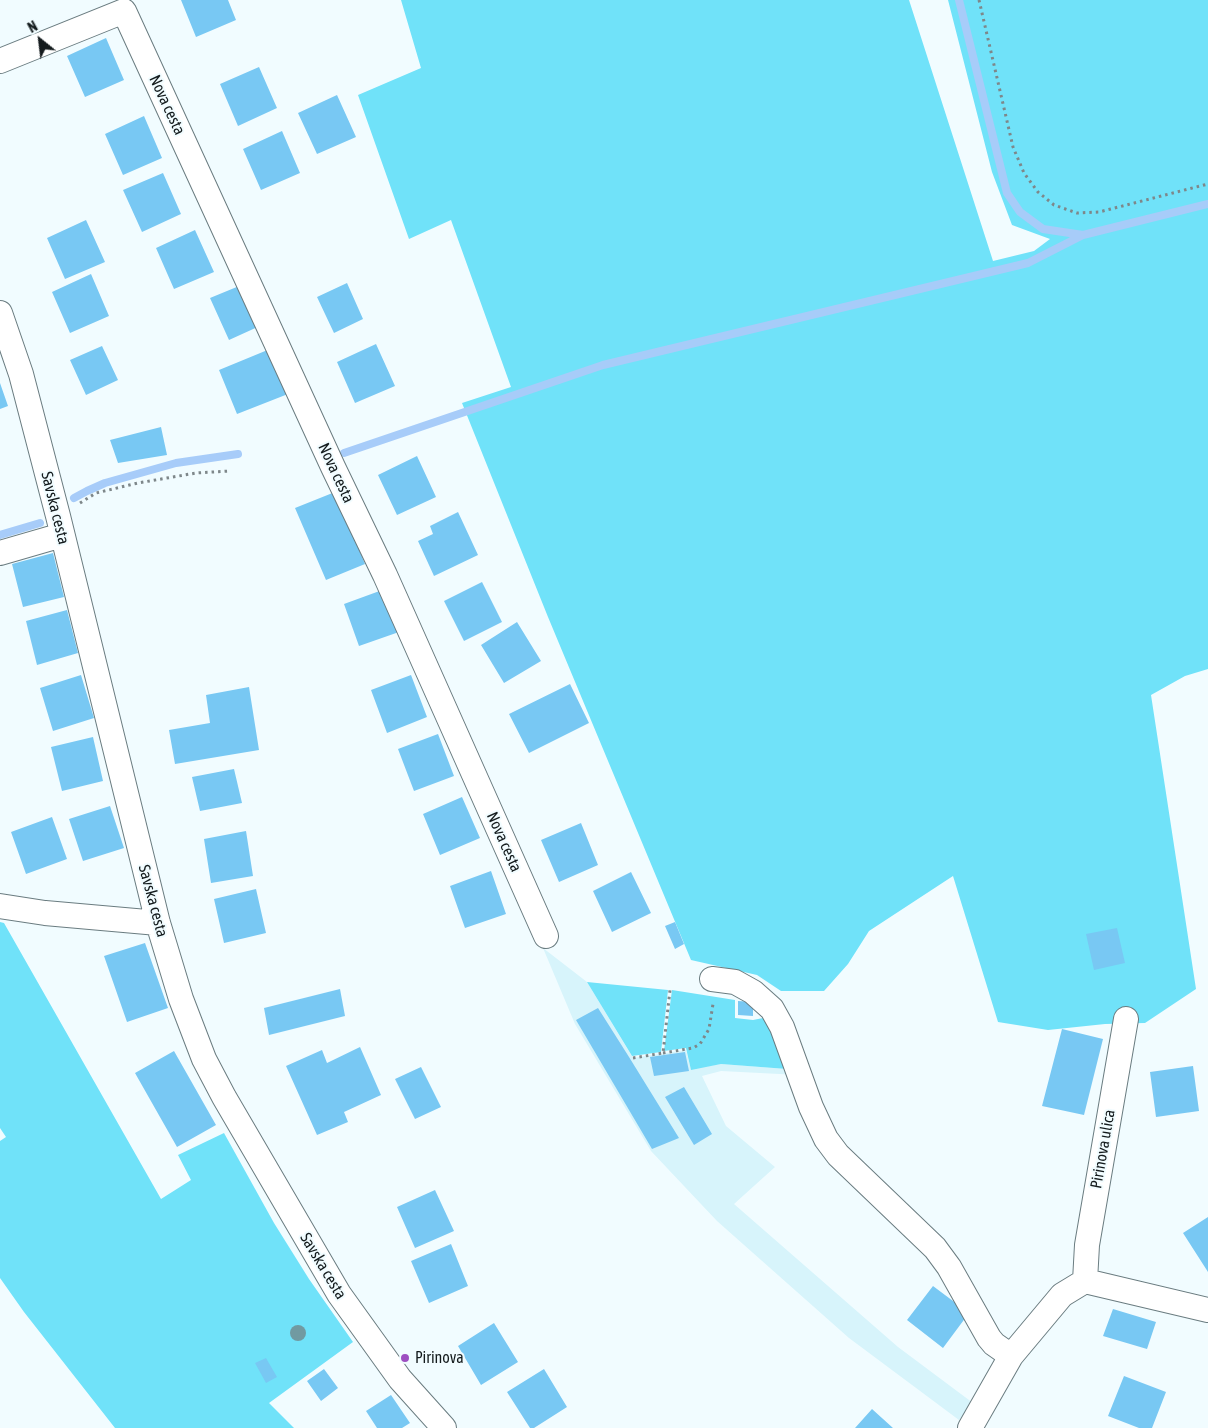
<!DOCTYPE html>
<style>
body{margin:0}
#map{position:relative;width:1208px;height:1428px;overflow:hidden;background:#f1fcff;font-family:"Asap Condensed",sans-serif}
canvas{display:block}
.north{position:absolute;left:15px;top:15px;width:50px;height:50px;-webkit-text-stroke:4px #f1fcff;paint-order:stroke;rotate:331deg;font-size:14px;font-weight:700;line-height:20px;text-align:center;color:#141b1d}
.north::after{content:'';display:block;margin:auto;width:18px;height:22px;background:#141b1d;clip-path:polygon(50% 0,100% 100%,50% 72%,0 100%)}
</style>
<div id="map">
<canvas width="1208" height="1428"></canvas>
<div class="north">N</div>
</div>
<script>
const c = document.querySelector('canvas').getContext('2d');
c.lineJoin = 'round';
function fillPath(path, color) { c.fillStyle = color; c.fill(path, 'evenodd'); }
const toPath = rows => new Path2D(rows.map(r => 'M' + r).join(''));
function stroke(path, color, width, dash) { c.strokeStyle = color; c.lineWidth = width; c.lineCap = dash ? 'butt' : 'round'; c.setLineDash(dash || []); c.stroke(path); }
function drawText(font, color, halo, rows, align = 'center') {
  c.font = font + ' "Asap Condensed",sans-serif'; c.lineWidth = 4; c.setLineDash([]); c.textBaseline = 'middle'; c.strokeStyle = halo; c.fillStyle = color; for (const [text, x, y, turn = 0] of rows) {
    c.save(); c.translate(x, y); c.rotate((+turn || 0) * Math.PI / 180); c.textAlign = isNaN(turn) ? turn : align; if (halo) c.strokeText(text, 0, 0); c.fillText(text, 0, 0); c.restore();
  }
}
const built = toPath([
 [543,948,587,982,633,1058,686,1050,691,1069,721,1064,787,1069,799,1075,721,1071,702,1076,726,1126,775,1167,734,1204,898,1347,973,1403,959,1420,849,1338,717,1221,651,1151,575,1024]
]);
const green = toPath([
 [401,0,909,0,993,261,1034,251,1050,239,1012,225,992,172,948,0,1208,0,1208,669,1185,676,1151,695,1196,989,1145,1023,1105,1024,1048,1030,998,1022,953,876,869,931,848,964,824,991,781,991,757,975,691,960,548,617,462,403,511,387,451,220,409,239,358,95,421,68],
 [0,922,4,923,161,1199,191,1180,178,1155,224,1133,274,1223,309,1279,353,1342,269,1403,294,1428,115,1428,24,1312,0,1278,0,1141,6,1137,0,1128],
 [587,982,668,990,661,1052,632,1056],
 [672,990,735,1000,735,1018,753,1020,768,1017,787,1069,721,1064,691,1070,686,1048,664,1051]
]);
const stream = toPath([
 [959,0,1007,193,1020,212,1043,229,1083,235],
 [344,453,603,365,1028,263,1083,235,1208,204],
 [74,498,87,491,105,483,176,463,238,454],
 [0,535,40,523]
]);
const building = toPath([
 [181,0,228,0,236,20,196,37],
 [106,38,124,80,85,97,67,56],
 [259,67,277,108,238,126,220,84],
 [337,95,356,137,317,154,298,113],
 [144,116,162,158,123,175,105,134],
 [282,131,300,173,261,190,243,149],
 [163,173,181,214,142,232,123,190],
 [86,220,105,262,65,279,47,238],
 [195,230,214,272,174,289,156,248],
 [91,274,109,316,70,333,52,292],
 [347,283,363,319,334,333,317,297],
 [244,284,262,325,229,340,210,298],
 [376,344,395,386,355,403,337,362],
 [102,346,118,380,86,395,70,360],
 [270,349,288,394,237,414,219,370],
 [0,383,8,406,0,409],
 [161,427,167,455,118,463,110,440],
 [417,456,436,497,397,515,378,475],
 [335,492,365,564,326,580,295,508],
 [458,512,478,555,434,576,418,541,433,534,430,526],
 [53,553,64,597,23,607,12,564],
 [482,582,502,622,464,641,444,601],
 [385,589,399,632,359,646,344,604],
 [67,610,78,653,37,665,26,621],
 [517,622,541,661,504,683,481,645],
 [81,675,94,718,53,731,40,688],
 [411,675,427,717,387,733,371,690],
 [570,684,589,723,529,753,509,714],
 [249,687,259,750,175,764,169,730,210,723,206,695],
 [438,734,454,776,414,791,398,749],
 [93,737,103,781,62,791,51,747],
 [234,769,242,803,200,811,192,777],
 [462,797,480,838,440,855,423,814],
 [110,806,124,848,83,861,69,819],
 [52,817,67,859,26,874,11,832],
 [581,823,598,865,559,882,541,840],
 [246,831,253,876,211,883,204,839],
 [491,871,506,914,465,928,450,886],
 [631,872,651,913,612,932,593,891],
 [256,889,266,933,224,943,214,899],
 [675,922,684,944,675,949,665,926],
 [1117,928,1125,963,1094,970,1086,934],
 [145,943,168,1008,127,1022,104,956],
 [340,989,345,1016,269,1035,264,1008],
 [738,1001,753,1002,753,1016,738,1015],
 [598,1008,629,1057,679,1138,652,1149,576,1020],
 [1062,1029,1103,1039,1084,1115,1042,1106],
 [360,1047,381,1095,344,1112,348,1122,317,1135,286,1066,322,1050,327,1063],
 [174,1051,216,1125,177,1147,135,1073],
 [685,1052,689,1071,654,1076,650,1057],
 [1193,1066,1199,1111,1156,1117,1150,1072],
 [421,1067,441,1107,415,1119,395,1079],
 [684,1087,712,1134,694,1145,665,1097],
 [435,1190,454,1231,415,1248,397,1207],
 [1208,1217,1208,1272,1183,1233],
 [451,1244,468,1286,429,1303,411,1261],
 [933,1286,969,1313,943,1348,907,1320],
 [1113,1309,1156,1322,1147,1349,1103,1336],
 [494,1323,518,1362,481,1385,458,1346],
 [266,1358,277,1377,266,1383,255,1363],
 [324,1369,338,1388,321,1401,307,1381],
 [544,1369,567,1407,534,1428,530,1428,507,1392],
 [1124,1376,1166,1392,1152,1428,1139,1428,1108,1416],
 [391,1395,410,1423,402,1428,377,1428,366,1411],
 [872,1409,893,1428,855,1428]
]);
const path = toPath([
 [979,0,1013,147,1024,173,1038,192,1054,205,1077,213,1099,212,1208,184],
 [80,503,96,493,138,483,196,473,230,471],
 [663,1053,693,1048,700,1044,709,1029,713,1004],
 [633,1058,663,1053,670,990]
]);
const minor = toPath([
 [0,61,124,11,333,467,385,575,546,936],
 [0,313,21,374,58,516,158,923,181,999,204,1059,224,1097,339,1294,400,1379,444,1428],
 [0,553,62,535],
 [0,906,45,913,158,923],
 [712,979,735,982,753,992,772,1009,782,1027,811,1107,826,1139,838,1155,935,1248,949,1267,989,1338,994,1344,1011,1356],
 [1085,1281,1087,1245,1126,1019],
 [970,1428,1011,1356,1062,1295,1085,1281,1208,1310]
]);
const trees = [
 [298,1333]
];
const markers = [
 [405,1358,5,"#9d4fc1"]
];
const streetNames = [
 ["Nova cesta",167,105,65],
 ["Nova cesta",336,473,65],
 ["Savska cesta",55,508,76],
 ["Nova cesta",504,842,66],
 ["Savska cesta",153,901,75],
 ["Pirinova ulica",1103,1149,-80],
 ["Savska cesta",323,1266,59]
];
const poiNames = [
 ["Pirinova",415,1358]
];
fillPath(built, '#d7f4fb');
fillPath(green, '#70e2f9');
stroke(stream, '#a7ccf9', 8);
fillPath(building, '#78c8f3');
stroke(minor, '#6a7c80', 26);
stroke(path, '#7e878a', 3, [2.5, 4]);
stroke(minor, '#fff', 24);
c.fillStyle = '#719aa1';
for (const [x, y] of trees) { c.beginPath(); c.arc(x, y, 8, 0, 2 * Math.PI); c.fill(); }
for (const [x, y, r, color] of markers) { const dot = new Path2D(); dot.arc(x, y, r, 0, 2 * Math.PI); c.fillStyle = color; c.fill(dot); stroke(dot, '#f1fcff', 2); }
drawText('16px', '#141b1d', '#f1fcff', streetNames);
drawText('16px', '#141b1d', '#f1fcff', poiNames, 'left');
</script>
